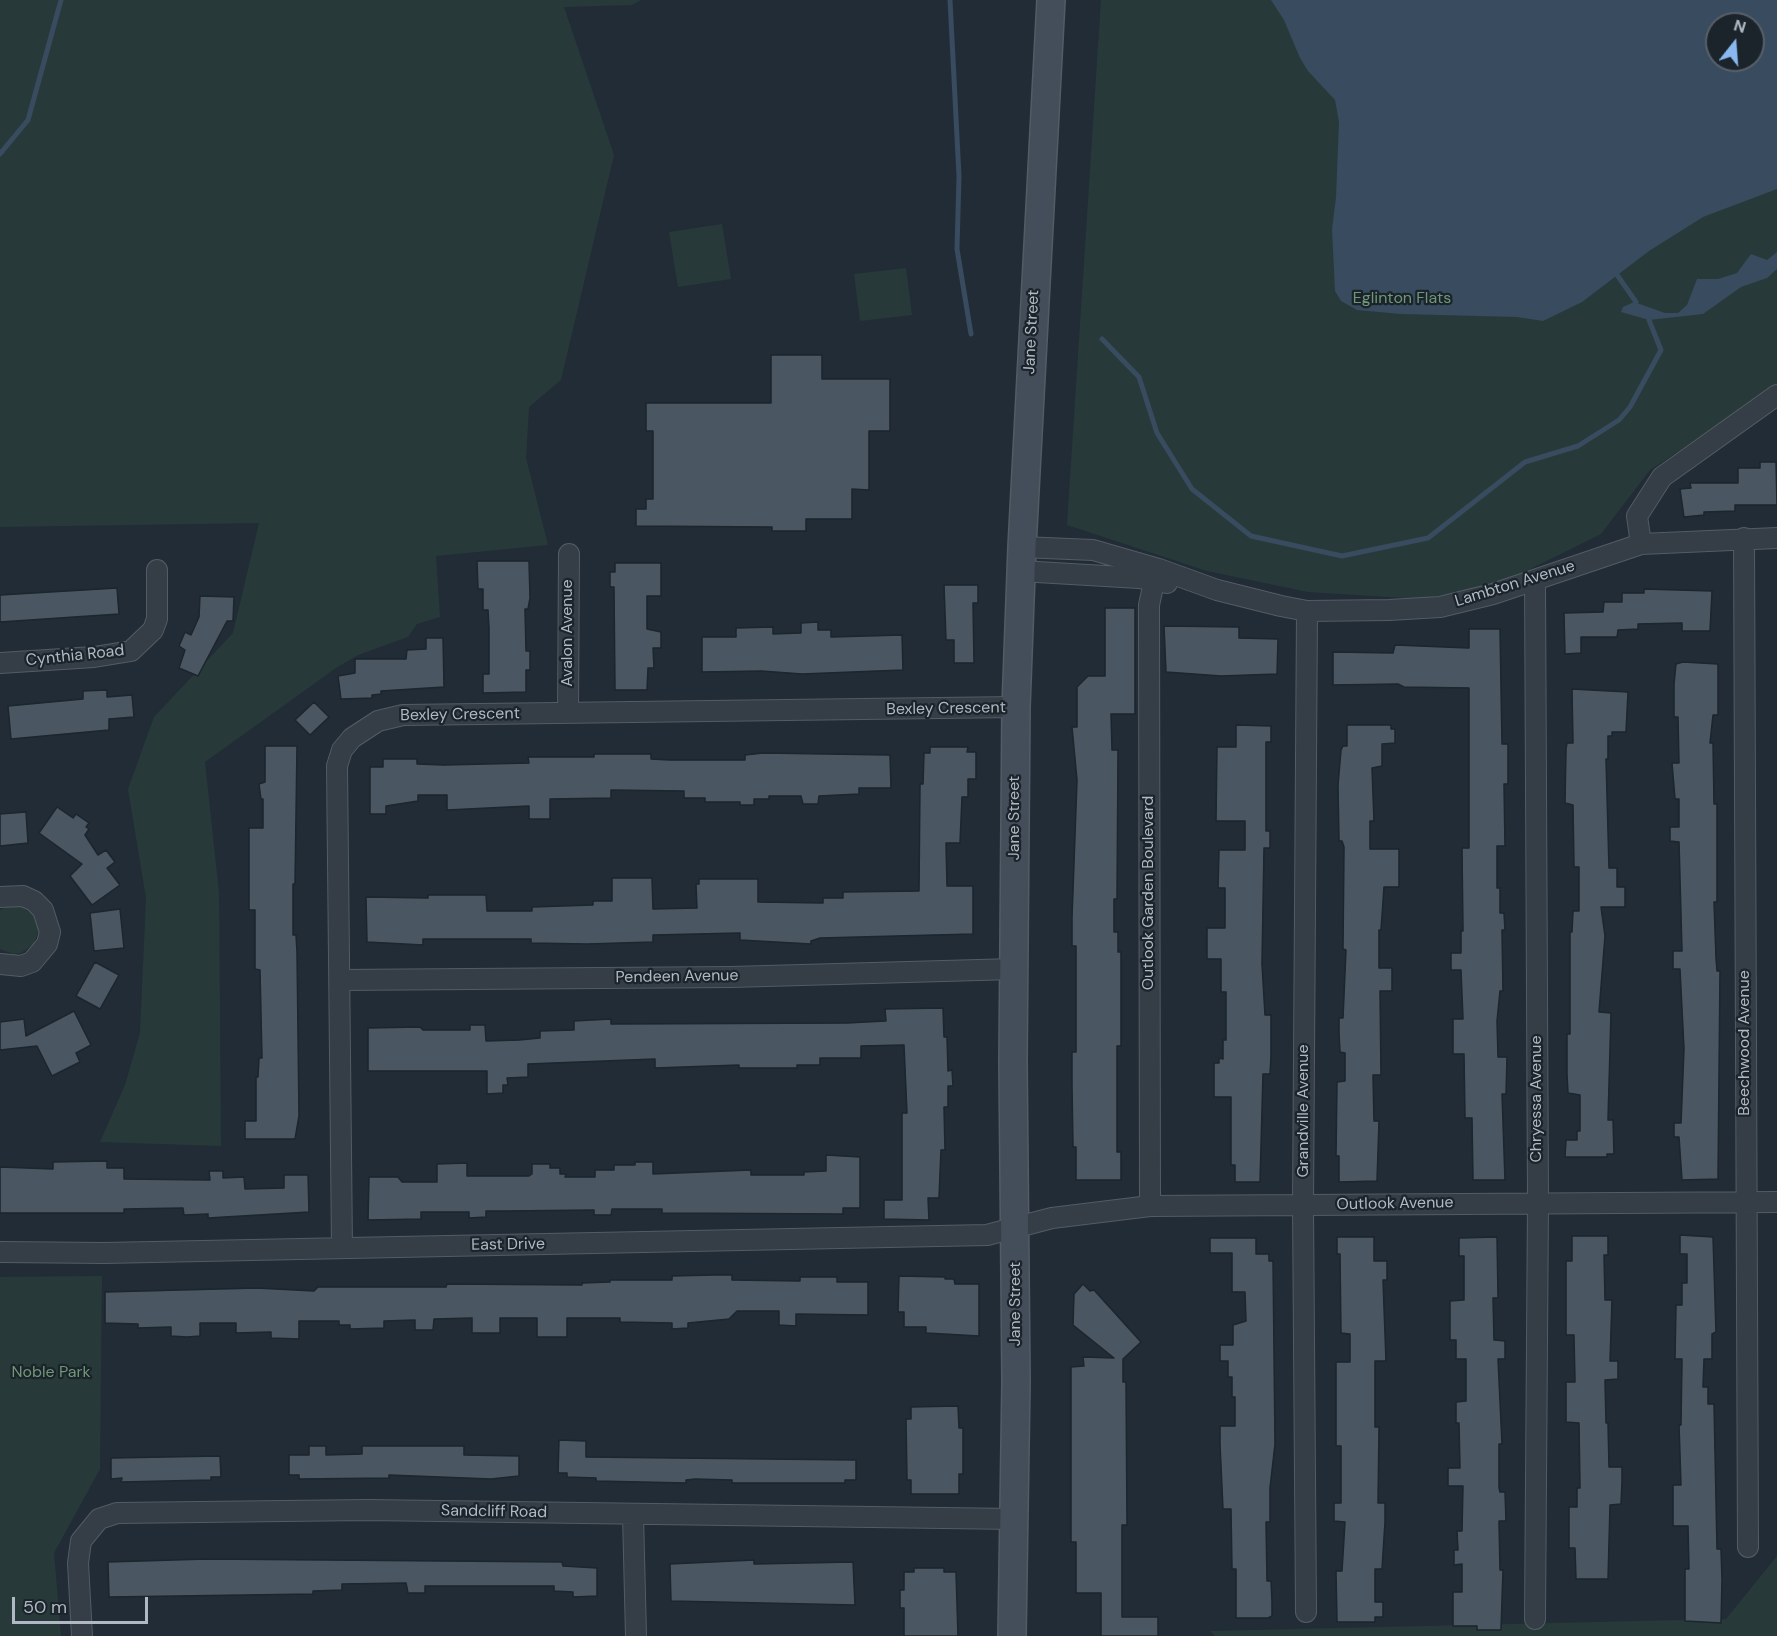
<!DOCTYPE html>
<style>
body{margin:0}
#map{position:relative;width:1777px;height:1636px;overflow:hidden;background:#222c36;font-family:"DM Sans",sans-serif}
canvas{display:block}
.north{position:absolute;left:1705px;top:12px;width:60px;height:60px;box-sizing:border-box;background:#1b232b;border:2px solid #575f68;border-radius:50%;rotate:17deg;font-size:16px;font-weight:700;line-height:24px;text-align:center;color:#b0b9c3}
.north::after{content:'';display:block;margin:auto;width:21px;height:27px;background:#89b7ef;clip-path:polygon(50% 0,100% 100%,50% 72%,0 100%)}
.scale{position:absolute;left:12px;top:1597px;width:136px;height:27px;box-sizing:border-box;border:3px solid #b0b9c3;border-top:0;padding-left:8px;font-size:18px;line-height:21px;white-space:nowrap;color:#b0b9c3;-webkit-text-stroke:4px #1b232b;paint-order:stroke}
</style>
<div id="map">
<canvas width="1777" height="1636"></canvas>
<div class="north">N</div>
<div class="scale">50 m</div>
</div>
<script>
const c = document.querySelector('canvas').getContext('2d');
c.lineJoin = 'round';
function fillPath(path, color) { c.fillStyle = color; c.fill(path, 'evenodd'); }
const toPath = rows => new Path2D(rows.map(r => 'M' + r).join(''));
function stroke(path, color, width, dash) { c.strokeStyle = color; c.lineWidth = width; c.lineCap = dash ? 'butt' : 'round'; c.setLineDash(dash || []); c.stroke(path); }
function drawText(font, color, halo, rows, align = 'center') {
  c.font = font + ' "DM Sans",sans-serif'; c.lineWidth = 4.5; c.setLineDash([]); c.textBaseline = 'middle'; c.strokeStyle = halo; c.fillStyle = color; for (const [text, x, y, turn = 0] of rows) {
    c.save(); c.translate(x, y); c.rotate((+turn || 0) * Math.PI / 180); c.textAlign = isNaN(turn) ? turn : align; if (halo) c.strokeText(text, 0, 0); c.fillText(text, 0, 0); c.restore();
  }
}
const green = toPath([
 [0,0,641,0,632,5,564,7,614,155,561,380,529,407,526,458,548,545,436,556,440,617,417,624,408,637,358,655,336,668,205,762,219,893,221,1146,100,1142,125,1085,140,1033,146,898,128,789,154,717,233,633,259,523,0,527],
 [1101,0,1777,0,1777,386,1650,470,1601,534,1500,584,1421,599,1308,592,1207,571,1067,525],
 [1717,24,1753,24,1753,60,1717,60],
 [722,224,731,279,678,287,669,232],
 [906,268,912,315,860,321,854,274],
 [10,906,19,906,33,914,39,929,34,944,21,953,13,954,0,949,0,910],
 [102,1276,100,1469,54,1553,61,1636,0,1636,0,1277],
 [1777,1556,1777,1636,1215,1636,1210,1631,1726,1619]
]);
const water = toPath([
 [1271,0,1777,0,1777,189,1703,217,1649,251,1582,302,1543,321,1517,317,1401,314,1357,310,1341,301,1335,291,1332,229,1336,197,1339,122,1335,100,1308,71,1300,58,1284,20],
 [1717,24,1753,24,1753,60,1717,60],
 [1777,252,1777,269,1767,278,1741,287,1703,314,1649,320,1621,312,1623,307,1634,302,1665,313,1678,313,1687,305,1697,279,1718,279,1737,273,1751,254,1767,260]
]);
const stream = toPath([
 [950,0,959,176,957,249,971,334],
 [0,154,28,120,61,0],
 [1613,269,1636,302],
 [1102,339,1139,377,1157,433,1192,489,1251,536,1342,556,1428,538,1525,462,1578,446,1619,420,1630,407,1661,350,1649,320]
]);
const building = toPath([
 [771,355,822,355,822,379,890,379,890,431,869,431,869,490,852,489,852,519,806,519,806,531,772,531,772,527,636,526,636,509,646,509,646,499,653,499,653,431,646,431,646,403,771,403,771,355],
 [1760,462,1776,462,1777,505,1735,505,1735,511,1704,512,1704,515,1684,517,1680,489,1691,488,1690,483,1738,483,1738,468,1760,468,1760,462],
 [477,561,529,561,530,598,528,609,525,609,526,651,530,651,530,670,526,670,526,692,483,693,483,674,489,674,489,628,488,610,483,610,483,589,478,589,477,561],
 [615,563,661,563,661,596,647,596,647,629,661,632,661,648,653,648,654,668,648,668,647,690,615,690,614,587,610,587,610,572,615,572,615,563],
 [944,585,978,585,978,603,973,603,974,663,954,663,954,640,946,640,944,585],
 [117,588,119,614,0,622,0,595,117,588],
 [1644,589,1712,591,1710,631,1682,631,1682,623,1638,624,1638,629,1618,630,1617,637,1581,637,1581,653,1565,654,1564,613,1603,612,1604,602,1622,602,1622,593,1644,593,1644,589],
 [200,596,234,597,233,621,227,621,198,676,179,668,185,650,179,646,185,632,191,635,199,617,200,596],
 [1105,608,1135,608,1135,714,1111,714,1112,750,1118,750,1117,899,1114,899,1114,932,1118,932,1118,952,1121,952,1121,1046,1117,1046,1117,1152,1121,1152,1121,1180,1076,1180,1076,1147,1073,1147,1072,1085,1072,1052,1076,1052,1076,946,1072,946,1072,918,1077,780,1072,727,1077,727,1077,687,1088,676,1105,676,1105,608],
 [818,622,818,630,831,630,831,637,902,635,903,670,802,674,761,671,702,672,702,637,736,637,736,628,773,627,773,634,801,633,801,623,818,622],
 [1164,626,1239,627,1239,638,1278,639,1277,674,1221,676,1166,672,1164,626],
 [1469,629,1500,629,1502,744,1508,744,1508,784,1504,784,1505,846,1497,846,1497,888,1500,888,1500,913,1504,913,1505,930,1502,930,1503,991,1500,991,1497,1021,1498,1057,1507,1057,1506,1094,1502,1094,1505,1180,1473,1180,1472,1118,1465,1118,1464,1054,1453,1054,1453,1019,1463,1019,1461,970,1451,970,1451,953,1461,953,1461,931,1463,931,1462,848,1469,848,1469,688,1404,687,1398,684,1333,685,1333,652,1393,653,1395,645,1469,648,1469,629],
 [426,638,443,638,444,687,381,691,381,694,372,695,372,698,341,699,338,676,355,673,355,659,406,659,407,650,426,649,426,638],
 [1683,662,1718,664,1718,715,1713,715,1710,743,1713,743,1714,804,1717,804,1717,902,1714,902,1716,958,1717,971,1720,971,1718,1179,1682,1180,1679,1137,1674,1137,1674,1123,1681,1123,1684,1049,1680,969,1673,969,1673,951,1682,951,1679,842,1670,841,1670,827,1679,827,1679,799,1675,799,1672,763,1679,763,1678,717,1674,717,1674,684,1676,664,1683,662],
 [1572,689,1628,692,1626,732,1612,732,1612,736,1608,736,1608,759,1606,759,1609,868,1617,868,1617,887,1625,887,1625,907,1601,907,1605,936,1599,1012,1611,1013,1608,1120,1613,1120,1614,1154,1607,1154,1607,1157,1565,1157,1566,1140,1577,1140,1577,1131,1580,1131,1580,1095,1568,1093,1567,1074,1567,1034,1570,1034,1570,932,1572,932,1573,911,1579,911,1579,867,1574,867,1573,805,1565,803,1566,749,1567,743,1573,743,1572,689],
 [107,690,107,697,132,695,134,717,109,719,109,730,11,739,8,706,83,699,83,691,107,690],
 [314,702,329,717,310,735,295,720,314,702],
 [1236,725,1271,726,1271,742,1266,742,1266,831,1270,831,1270,848,1264,848,1262,964,1265,1015,1271,1015,1271,1056,1270,1074,1263,1074,1260,1182,1235,1182,1235,1165,1231,1165,1231,1097,1214,1097,1214,1063,1219,1063,1219,1058,1223,1059,1223,1040,1226,1040,1226,992,1221,992,1221,959,1207,959,1207,928,1225,928,1225,888,1218,888,1219,850,1245,850,1245,821,1216,821,1217,747,1236,747,1236,725],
 [1347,725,1391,725,1391,729,1395,729,1395,743,1382,744,1382,766,1372,768,1374,821,1370,821,1370,849,1399,849,1399,887,1384,887,1381,930,1379,930,1379,968,1392,968,1392,991,1380,991,1381,1075,1373,1075,1374,1121,1379,1121,1377,1181,1339,1182,1339,1156,1336,1156,1337,1082,1345,1081,1345,1053,1340,1052,1339,1033,1339,1018,1343,1018,1346,950,1343,949,1344,847,1342,841,1339,841,1338,785,1341,750,1343,746,1347,746,1347,725],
 [265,746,297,746,295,884,293,884,293,935,296,935,297,952,299,1116,295,1139,245,1139,245,1121,256,1121,256,1077,258,1077,259,1058,262,1058,260,970,255,969,255,910,249,910,249,828,263,828,263,799,261,799,259,784,265,782,265,746],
 [930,747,968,747,967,752,976,752,976,779,968,779,968,797,962,797,960,843,946,843,947,886,973,886,973,934,820,938,811,941,811,944,740,940,740,933,653,935,653,942,587,944,531,943,531,939,423,939,423,945,367,942,366,897,428,898,428,895,486,895,487,911,532,911,532,907,593,905,593,901,612,901,612,878,652,878,653,909,697,908,696,884,699,884,699,879,758,879,758,902,823,903,823,898,843,898,843,892,919,891,920,784,923,784,924,753,930,753,930,747],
 [763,753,890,755,891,788,859,788,859,794,819,796,818,804,803,804,801,796,769,796,769,799,754,799,754,805,740,805,740,802,705,802,705,798,684,798,684,791,611,790,611,798,550,799,550,819,529,819,529,806,447,810,447,795,418,795,418,801,386,806,386,814,370,814,370,767,383,767,383,759,417,759,417,764,444,765,529,763,528,757,594,757,594,754,651,754,651,759,670,760,745,760,745,755,763,753],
 [57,807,73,818,76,814,89,823,86,827,89,829,85,835,98,855,106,850,115,862,107,868,120,885,92,905,70,876,82,864,39,833,57,807],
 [26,812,28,843,0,846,0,814,26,812],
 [120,909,124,948,94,951,90,913,120,909],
 [95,962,119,975,100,1009,76,996,95,962],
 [943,1008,944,1037,947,1037,948,1071,952,1070,953,1086,948,1086,948,1107,944,1107,945,1150,941,1150,939,1198,928,1198,929,1220,884,1219,884,1200,902,1200,902,1113,907,1113,904,1045,861,1046,861,1058,820,1058,820,1065,797,1065,797,1068,739,1068,739,1065,655,1068,655,1059,528,1064,528,1077,507,1078,508,1085,503,1085,503,1093,487,1094,487,1071,368,1071,368,1028,420,1027,423,1030,470,1030,470,1025,485,1025,486,1041,519,1040,540,1038,540,1031,574,1030,574,1021,611,1019,611,1024,847,1023,886,1021,885,1009,943,1008],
 [74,1011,91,1045,76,1053,80,1062,52,1076,37,1046,0,1050,0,1022,24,1019,26,1036,74,1011],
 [826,1155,860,1157,860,1208,843,1208,843,1214,662,1213,662,1209,612,1209,611,1215,594,1215,594,1210,505,1211,486,1211,486,1217,469,1218,469,1212,421,1212,421,1219,368,1220,369,1177,398,1177,402,1182,437,1182,437,1164,467,1163,467,1176,529,1176,532,1174,532,1164,550,1164,550,1168,560,1168,560,1174,566,1174,565,1177,595,1177,595,1170,614,1170,614,1165,635,1165,635,1162,653,1162,653,1174,751,1170,751,1175,804,1175,804,1172,826,1171,826,1155],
 [107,1161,107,1168,124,1168,124,1179,210,1180,209,1171,223,1171,223,1178,244,1177,245,1189,284,1188,284,1175,308,1175,309,1212,208,1218,208,1214,184,1215,183,1208,124,1209,124,1213,0,1213,0,1167,53,1169,53,1162,107,1161],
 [1680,1235,1713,1237,1716,1332,1712,1334,1712,1359,1704,1359,1703,1387,1708,1387,1708,1404,1714,1404,1717,1549,1721,1549,1722,1580,1721,1623,1685,1621,1685,1569,1689,1569,1688,1526,1673,1526,1673,1485,1681,1485,1679,1425,1681,1425,1682,1359,1675,1359,1676,1305,1682,1305,1682,1283,1687,1283,1687,1254,1680,1254,1680,1235],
 [1572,1236,1608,1236,1608,1255,1604,1255,1605,1300,1612,1300,1610,1361,1618,1361,1618,1379,1605,1380,1606,1423,1608,1423,1609,1467,1622,1467,1622,1482,1621,1504,1610,1505,1608,1579,1576,1579,1575,1548,1569,1548,1569,1507,1577,1507,1577,1488,1580,1488,1579,1423,1566,1422,1566,1382,1575,1382,1574,1335,1566,1335,1566,1261,1572,1261,1572,1236],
 [1337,1237,1374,1237,1374,1261,1387,1261,1387,1280,1383,1280,1386,1361,1375,1361,1375,1427,1379,1427,1378,1503,1385,1503,1385,1522,1382,1569,1375,1569,1375,1602,1383,1602,1383,1617,1375,1617,1375,1622,1337,1622,1336,1571,1342,1571,1345,1522,1334,1521,1334,1503,1341,1503,1341,1446,1336,1446,1336,1362,1350,1362,1350,1334,1341,1333,1340,1254,1337,1254,1337,1237],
 [1497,1237,1498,1298,1493,1298,1494,1340,1505,1341,1505,1359,1498,1359,1502,1444,1499,1444,1499,1487,1500,1492,1505,1492,1506,1521,1499,1521,1500,1570,1503,1570,1501,1630,1477,1630,1477,1626,1453,1626,1453,1592,1462,1592,1462,1564,1454,1565,1454,1550,1458,1550,1457,1531,1462,1531,1463,1486,1448,1486,1448,1468,1460,1468,1459,1423,1456,1423,1456,1402,1466,1401,1466,1359,1456,1359,1456,1340,1450,1340,1450,1301,1464,1300,1464,1256,1459,1256,1459,1238,1497,1237],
 [1210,1238,1256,1238,1256,1254,1269,1254,1269,1261,1273,1261,1275,1444,1270,1488,1270,1522,1266,1522,1267,1581,1271,1581,1272,1602,1272,1616,1268,1618,1236,1618,1236,1569,1232,1569,1231,1509,1223,1509,1220,1444,1220,1426,1235,1426,1235,1397,1232,1397,1232,1377,1228,1377,1228,1361,1220,1361,1220,1345,1233,1345,1233,1325,1246,1321,1245,1292,1232,1292,1232,1253,1210,1253,1210,1238],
 [713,1275,732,1275,732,1280,800,1281,800,1277,837,1277,837,1282,868,1282,868,1315,796,1314,796,1326,779,1325,779,1311,737,1311,729,1319,688,1323,688,1328,672,1329,672,1323,620,1322,620,1318,567,1318,567,1337,537,1337,537,1318,500,1318,500,1333,472,1333,472,1318,434,1319,433,1330,415,1330,415,1320,384,1321,384,1328,350,1329,350,1325,339,1325,339,1321,299,1321,299,1339,271,1338,271,1332,236,1333,236,1323,200,1323,200,1336,187,1337,171,1336,171,1327,138,1328,138,1324,105,1323,105,1292,257,1288,314,1291,318,1287,446,1287,447,1284,582,1285,582,1283,610,1282,610,1280,672,1280,672,1276,713,1275],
 [899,1276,945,1277,945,1279,954,1279,955,1284,979,1284,979,1336,926,1333,926,1327,904,1327,904,1312,898,1312,899,1276],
 [1083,1284,1090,1291,1094,1290,1141,1342,1123,1359,1123,1382,1126,1382,1127,1525,1122,1525,1122,1617,1158,1617,1158,1636,1101,1636,1101,1593,1076,1593,1076,1542,1071,1542,1071,1367,1084,1366,1083,1357,1114,1358,1073,1325,1074,1294,1083,1284],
 [958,1406,959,1428,963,1428,963,1474,959,1474,959,1494,911,1494,911,1480,907,1480,906,1419,911,1419,911,1407,958,1406],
 [559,1440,586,1441,586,1457,856,1460,856,1480,845,1480,845,1483,732,1483,732,1480,695,1479,686,1480,686,1483,596,1481,596,1478,567,1477,567,1473,558,1473,559,1440],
 [309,1446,326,1446,326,1455,362,1454,362,1446,464,1446,464,1455,519,1456,519,1476,491,1479,389,1475,389,1478,299,1479,299,1475,289,1475,289,1455,309,1455,309,1446],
 [220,1456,221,1477,211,1477,211,1480,121,1482,122,1478,111,1479,111,1458,220,1456],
 [207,1559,562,1562,563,1566,597,1568,597,1596,573,1597,573,1592,554,1591,554,1586,425,1586,425,1593,408,1593,406,1583,342,1584,342,1590,313,1591,313,1594,109,1597,108,1562,207,1559],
 [754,1560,754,1564,853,1562,855,1605,671,1601,670,1564,754,1560],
 [914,1568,944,1568,944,1572,956,1572,958,1636,904,1636,904,1608,900,1608,900,1590,904,1590,904,1572,914,1572,914,1568]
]);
const minor = toPath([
 [1744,538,1748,1547],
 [1641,544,1637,516,1662,477,1777,395],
 [1022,547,1093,550,1159,569,1217,590,1281,606,1307,611,1389,610,1440,607,1493,594,1641,544,1777,538],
 [1020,571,1139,578,1167,583],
 [1535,580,1538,1202,1535,1619],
 [0,663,94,657,131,651,153,630,157,619,157,570],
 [568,713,569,554],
 [0,897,23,896,34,901,43,910,50,932,47,944,32,962,21,966,0,964],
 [340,980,731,977,1014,969],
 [1150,1206,1149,605,1154,582],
 [342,1248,337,766,342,750,352,738,378,721,403,715,1016,707],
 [0,1252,104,1253,987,1235,1052,1218,1150,1206,1777,1202],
 [633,1515,636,1636],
 [1306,1612,1303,1205,1307,611],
 [82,1636,78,1563,81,1541,99,1519,117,1513,367,1510,1015,1519]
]);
const secondary = toPath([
 [1012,1636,1016,1382,1013,1061,1016,707,1022,547,1051,0]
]);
const parkNames = [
 ["Eglinton Flats",1402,299],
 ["Noble Park",51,1373]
];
const streetNames = [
 ["Jane Street",1032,332,-87],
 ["Lambton Avenue",1515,584,-17],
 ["Avalon Avenue",568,633,-90],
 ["Cynthia Road",75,656,-6],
 ["Bexley Crescent",946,709,-1],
 ["Bexley Crescent",460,715,-1],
 ["Jane Street",1015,818,-90],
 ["Outlook Garden Boulevard",1149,893,-90],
 ["Pendeen Avenue",677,977,-1],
 ["Beechwood Avenue",1745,1043,-90],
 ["Chryessa Avenue",1537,1099,-90],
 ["Grandville Avenue",1304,1111,-90],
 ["Outlook Avenue",1395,1204,-1],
 ["East Drive",508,1245,-1],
 ["Jane Street",1016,1304,-90],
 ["Sandcliff Road",494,1512,1]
];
fillPath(green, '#273a39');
fillPath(water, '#384b5f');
stroke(stream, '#384b5f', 5);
fillPath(building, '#4a5662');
stroke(building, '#1d252d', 1.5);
stroke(minor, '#535c64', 22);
stroke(secondary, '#535c64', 30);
stroke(minor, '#353e47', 20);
stroke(secondary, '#444d5a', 27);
drawText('16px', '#709777', '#1b232b', parkNames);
drawText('16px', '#b0b9c3', '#1b232b', streetNames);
</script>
